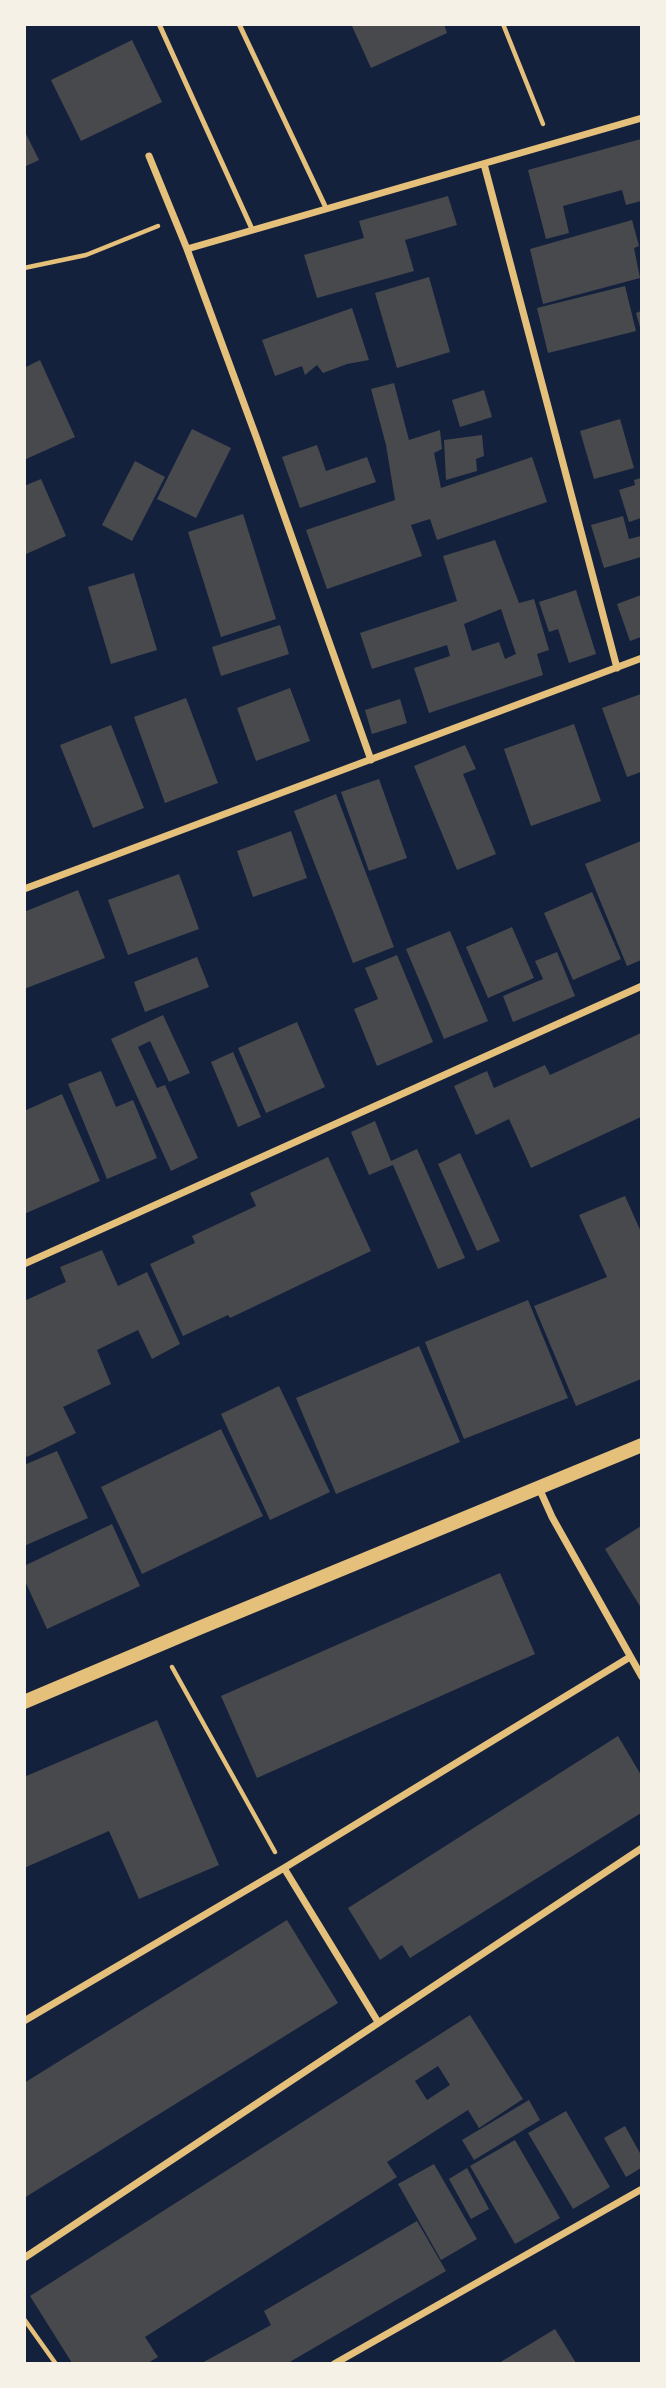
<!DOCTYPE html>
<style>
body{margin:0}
#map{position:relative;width:666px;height:2388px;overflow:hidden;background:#14213d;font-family:Helvetica,sans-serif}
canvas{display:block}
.frame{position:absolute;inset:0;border:26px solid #f6f1e7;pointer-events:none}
</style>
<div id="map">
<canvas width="666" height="2388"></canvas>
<div class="frame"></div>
</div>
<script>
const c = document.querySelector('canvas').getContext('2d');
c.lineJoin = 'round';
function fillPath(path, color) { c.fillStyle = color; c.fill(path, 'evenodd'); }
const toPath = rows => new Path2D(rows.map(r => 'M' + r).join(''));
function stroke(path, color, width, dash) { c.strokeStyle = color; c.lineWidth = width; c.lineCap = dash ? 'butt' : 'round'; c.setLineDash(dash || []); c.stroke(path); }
const building = toPath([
 [351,24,444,24,447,33,371,68],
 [132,40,162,102,81,141,51,80],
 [24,130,39,160,24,167],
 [641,139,641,201,626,205,622,190,563,206,569,233,546,239,528,170],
 [448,196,457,225,405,240,414,271,317,298,304,255,364,238,359,221],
 [632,220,639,246,634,248,640,278,543,304,530,249],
 [429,277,450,352,397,368,375,293],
 [625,286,636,331,548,353,537,308],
 [352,308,369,360,347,364,323,373,317,365,305,375,302,366,275,376,262,340],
 [641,311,641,331,636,313],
 [40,360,75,437,24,460,24,368],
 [394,383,409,440,440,430,442,449,434,453,441,488,532,457,547,502,437,540,430,519,411,525,422,556,327,589,306,530,395,500,386,445,371,389],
 [484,390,492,417,460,427,452,400],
 [620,419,634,468,594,479,580,431],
 [192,429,231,448,196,518,157,499],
 [482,435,484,456,476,459,477,471,446,480,444,440],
 [317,445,326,471,367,457,376,482,300,508,282,457],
 [135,461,165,477,132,541,102,525],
 [641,478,641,518,629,522,619,490,635,485,634,480],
 [41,479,66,536,24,555,24,486],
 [243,514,276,619,221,637,188,532],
 [623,516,629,539,641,536,641,557,604,568,591,525],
 [495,540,519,603,534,599,549,650,537,654,543,675,429,713,414,668,450,656,447,645,372,669,360,633,457,601,443,556],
 [501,609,516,654,505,659,499,642,472,651,464,624],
 [134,573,157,650,111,664,88,587],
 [576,590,596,654,569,663,558,629,549,632,539,602],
 [641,595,641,637,630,641,617,604],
 [280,625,289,654,221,676,212,647],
 [290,688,310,741,256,761,237,708],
 [641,694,641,772,627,777,602,708],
 [186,698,218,783,165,803,134,717],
 [400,699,407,723,372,734,365,710],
 [574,724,601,801,531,826,504,749],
 [111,725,144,808,93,828,60,745],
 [465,745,476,769,463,774,496,854,457,870,414,766],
 [379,779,407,858,369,871,341,792],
 [336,794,394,947,353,963,294,811],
 [291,831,307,878,253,897,237,851],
 [641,841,641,960,627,966,585,864],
 [179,874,199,929,128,955,108,900],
 [78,890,105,958,24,989,24,912],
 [592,892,621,959,573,980,544,913],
 [512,927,534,978,488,998,466,947],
 [450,931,488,1021,444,1039,406,949],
 [557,952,575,996,513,1022,503,996,543,979,535,961],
 [397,955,433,1042,377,1066,354,1009,378,999,365,968],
 [197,957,209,987,145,1012,134,982],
 [163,1015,190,1073,169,1082,150,1041,138,1047,157,1088,165,1085,198,1158,171,1171,111,1039],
 [297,1022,325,1087,266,1113,238,1048],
 [641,1033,641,1117,531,1168,509,1119,476,1135,454,1086,487,1071,494,1088,545,1065,550,1075],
 [233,1052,261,1117,238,1127,211,1062],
 [101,1071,116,1107,133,1100,157,1158,107,1179,68,1084],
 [62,1094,100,1181,24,1214,24,1111],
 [375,1121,391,1161,417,1149,465,1258,438,1269,393,1165,369,1175,351,1132],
 [460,1153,500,1241,477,1251,438,1164],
 [328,1157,371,1251,230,1318,228,1315,183,1336,150,1264,195,1243,192,1236,256,1206,250,1193],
 [625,1196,641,1232,641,1379,576,1406,534,1306,607,1277,579,1215],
 [102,1250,118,1286,147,1272,180,1344,152,1359,138,1330,97,1350,111,1384,63,1407,76,1433,27,1457,24,1452,24,1301,66,1282,60,1267],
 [528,1300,568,1398,464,1439,425,1342],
 [419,1346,460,1442,336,1494,296,1398],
 [279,1386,330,1492,270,1520,221,1414],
 [221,1429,263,1516,142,1574,101,1487],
 [57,1451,88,1518,24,1546,24,1465],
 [112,1524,140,1586,47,1629,24,1579,24,1566],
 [641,1526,641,1608,605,1549],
 [500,1573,535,1654,257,1778,221,1696],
 [157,1720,219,1865,139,1899,109,1831,24,1868,24,1777],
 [618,1736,641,1775,641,1813,410,1958,402,1945,380,1960,348,1908],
 [287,1920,338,2003,24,2198,24,2083],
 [470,2015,523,2099,479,2128,468,2110,387,2162,397,2177,145,2337,158,2357,148,2363,72,2363,30,2296],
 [438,2066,450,2085,427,2100,415,2081],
 [529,2100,540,2120,474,2160,462,2140],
 [566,2111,610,2187,573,2209,528,2133],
 [625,2126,641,2155,641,2168,626,2177,604,2138],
 [515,2140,560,2218,515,2244,470,2166],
 [434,2164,477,2239,441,2260,398,2184],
 [467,2168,489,2209,471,2219,449,2179],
 [417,2221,446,2271,288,2363,202,2363,271,2325,264,2311],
 [555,2329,576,2363,499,2363]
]);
const path = toPath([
 [503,24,543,124],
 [24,268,86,255,158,226],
 [172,1667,275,1852],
 [24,2319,56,2364]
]);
const service = toPath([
 [159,24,252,229],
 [239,24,326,208]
]);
const minor = toPath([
 [149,156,187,249,257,439,371,760],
 [484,164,617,668],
 [187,249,642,118],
 [24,889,642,658],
 [24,1264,642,986],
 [539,1488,552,1517,642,1677],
 [284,1868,378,2022],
 [24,2021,284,1868,630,1657],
 [24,2258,642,1848],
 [334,2364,642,2189]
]);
const secondary = toPath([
 [24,1702,199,1628,642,1445]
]);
fillPath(building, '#48494c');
stroke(path, '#e5c07b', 4.5);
stroke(service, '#e5c07b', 5);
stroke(minor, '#e5c07b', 7);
stroke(secondary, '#e5c07b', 14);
</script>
